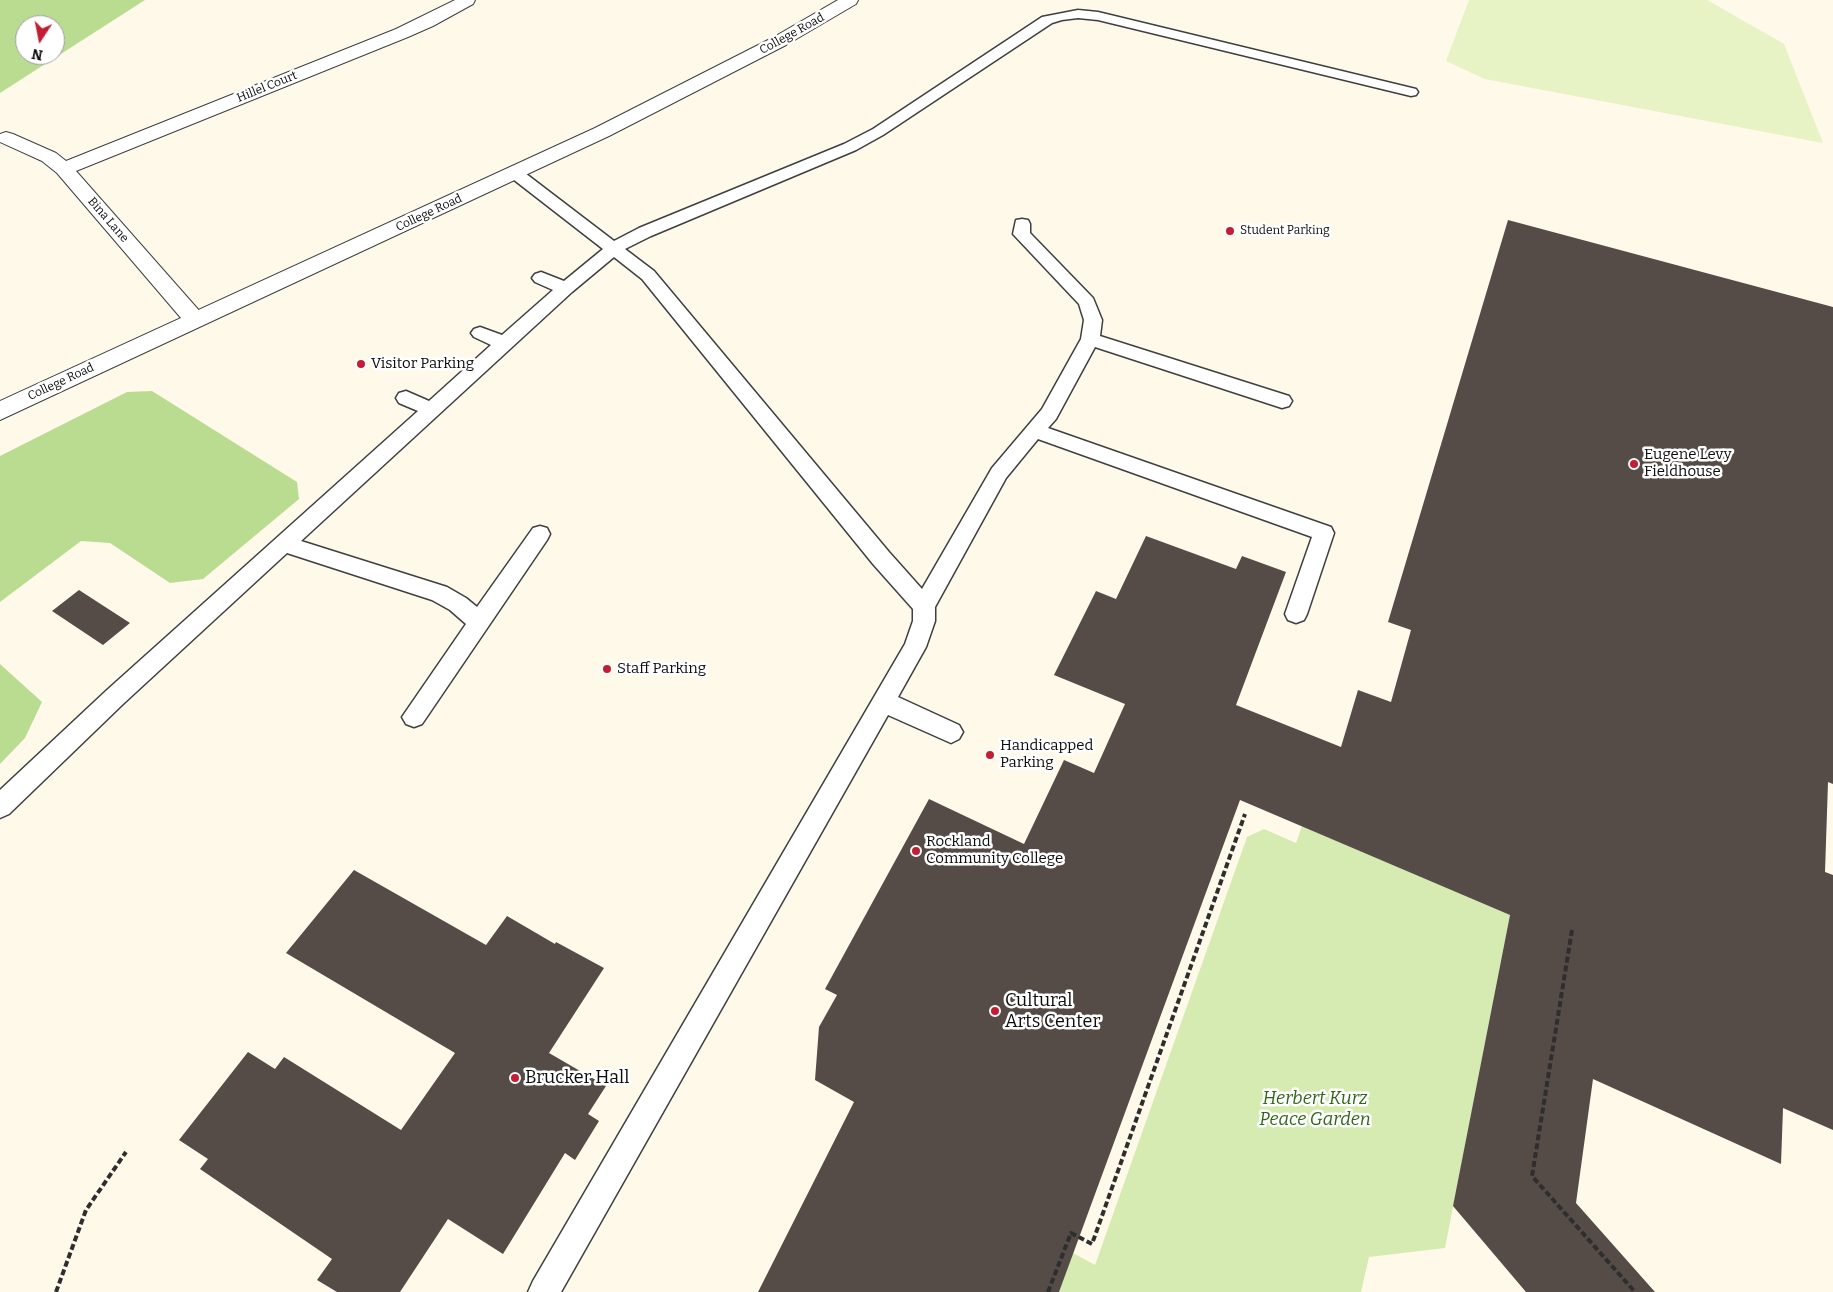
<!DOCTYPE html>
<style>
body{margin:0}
#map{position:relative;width:1833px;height:1292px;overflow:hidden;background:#fff9ea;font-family:Bitter,serif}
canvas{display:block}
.north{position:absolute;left:15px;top:15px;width:50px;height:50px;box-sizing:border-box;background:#fff;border:1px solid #9e9e9e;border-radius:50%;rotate:191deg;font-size:14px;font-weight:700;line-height:20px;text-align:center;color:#0c0c0c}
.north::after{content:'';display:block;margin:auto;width:18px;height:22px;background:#c21d35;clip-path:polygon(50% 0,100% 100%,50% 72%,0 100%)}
</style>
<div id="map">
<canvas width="1833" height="1292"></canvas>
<div class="north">N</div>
</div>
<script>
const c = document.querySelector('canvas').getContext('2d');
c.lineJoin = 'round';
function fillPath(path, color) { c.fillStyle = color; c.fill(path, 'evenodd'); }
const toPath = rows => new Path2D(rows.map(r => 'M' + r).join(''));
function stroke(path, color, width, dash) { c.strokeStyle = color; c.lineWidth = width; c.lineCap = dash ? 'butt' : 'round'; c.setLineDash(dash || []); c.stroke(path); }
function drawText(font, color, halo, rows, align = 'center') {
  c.font = font + ' Bitter,serif'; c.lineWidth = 5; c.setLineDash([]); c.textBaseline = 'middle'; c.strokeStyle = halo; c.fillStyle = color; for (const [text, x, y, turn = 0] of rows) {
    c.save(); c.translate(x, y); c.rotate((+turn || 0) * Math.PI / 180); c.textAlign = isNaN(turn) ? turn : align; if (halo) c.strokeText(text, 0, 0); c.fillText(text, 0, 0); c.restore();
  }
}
const green = toPath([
 [1302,826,1510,915,1445,1248,1369,1257,1361,1292,1059,1292,1073,1253,1095,1265,1247,837,1264,829,1296,843]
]);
const forest = toPath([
 [0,0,145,0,0,93],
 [25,25,55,25,55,55,25,55],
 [152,391,297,482,299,499,203,579,170,583,110,543,81,541,0,602,0,456,127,392],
 [0,664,42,702,25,738,0,764]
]);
const pitch = toPath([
 [1469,0,1707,0,1784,44,1823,143,1485,79,1446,61]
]);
const building = toPath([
 [1508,220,1833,307,1833,784,1828,782,1825,872,1833,875,1833,1130,1783,1108,1781,1164,1593,1079,1576,1203,1655,1292,1526,1292,1453,1206,1510,915,1240,800,1059,1292,758,1292,854,1102,815,1080,819,1027,837,995,825,989,929,799,1024,844,1064,760,1094,773,1125,704,1054,675,1096,591,1116,599,1146,536,1236,569,1242,556,1286,572,1236,705,1341,747,1358,690,1391,702,1411,630,1388,622],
 [79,590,130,623,103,645,52,611],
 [354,870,486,945,507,916,555,944,556,942,604,968,549,1053,606,1086,588,1114,599,1121,575,1160,565,1153,503,1254,448,1219,400,1292,337,1292,317,1280,332,1259,200,1169,208,1159,179,1140,248,1052,275,1069,284,1057,401,1130,455,1053,286,953]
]);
const path = toPath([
 [1572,930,1532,1176,1635,1292],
 [56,1292,86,1210,126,1152],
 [1048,1292,1071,1233,1092,1244,1245,814]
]);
const service = toPath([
 [1078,10,1098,12,1416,89,1418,92,1416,95,1411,96,1098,20,1078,18,1062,20,1052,23,883,135,856,150,651,236,625,249,654,271,889,552,922,589,992,468,1042,409,1081,339,1084,320,1079,304,1013,234,1016,220,1022,219,1028,220,1030,224,1030,233,1093,298,1102,320,1100,336,1289,396,1292,401,1289,406,1282,408,1095,347,1056,419,1048,428,1331,527,1334,533,1307,614,1304,620,1296,623,1288,620,1285,614,1312,537,1038,439,1006,478,935,607,935,621,926,647,898,697,959,725,963,732,959,739,951,743,888,715,561,1292,528,1292,533,1281,905,644,913,621,913,609,873,564,642,279,614,257,572,292,301,541,447,587,466,598,477,607,533,528,540,526,547,528,550,534,547,540,422,724,414,727,406,724,402,717,466,624,450,610,432,600,287,553,123,704,9,814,0,818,0,790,107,690,418,411,399,403,396,398,399,393,406,391,429,401,491,345,474,337,471,333,474,329,480,327,502,335,553,290,535,282,532,278,535,274,541,272,564,281,603,249,509,176,507,173,509,170,521,170,614,241,639,228,844,144,873,129,1042,17,1078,10]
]);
const minor = toPath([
 [455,0,475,0,473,4,433,26,408,37,76,171,203,315,206,320,203,325,195,327,187,325,57,173,42,161,0,142,0,134,6,132,13,134,56,153,66,161,396,29,455,0]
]);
const tertiary = toPath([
 [838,0,858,0,856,4,786,45,609,136,0,420,0,401,595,128,774,37,838,0]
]);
const markers = [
 [1230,231,5,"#c21d35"],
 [361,364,5,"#c21d35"],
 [1634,464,5,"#c21d35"],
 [607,669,5,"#c21d35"],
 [990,755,5,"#c21d35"],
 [916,851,5,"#c21d35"],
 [995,1011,5,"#c21d35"],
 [515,1078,5,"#c21d35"]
];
const farStreetnames = [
 ["College Road",792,34,-29],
 ["Hillel Court",267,87,-22],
 ["College Road",429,213,-25],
 ["Bina Lane",108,220,49],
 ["College Road",61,382,-25]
];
const farPoinames = [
 ["Student Parking",1240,231]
];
const poiNames = [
 ["Visitor Parking",371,364],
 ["Eugene Levy",1644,455],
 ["Fieldhouse",1644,472],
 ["Staff Parking",617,669],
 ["Handicapped",1000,746],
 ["Parking",1000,763],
 ["Rockland",926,842],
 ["Community College",926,859]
];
const nearPoinames = [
 ["Cultural",1005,1001],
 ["Arts Center",1005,1022],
 ["Brucker Hall",525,1078]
];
const nearParknames = [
 ["Herbert Kurz",1315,1099],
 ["Peace Garden",1315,1120]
];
fillPath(green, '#d5ebb2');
fillPath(forest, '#badc91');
fillPath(pitch, '#e7f2c5');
fillPath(building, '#554b47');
stroke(service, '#3f3f3f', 3);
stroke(minor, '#3f3f3f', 2);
stroke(tertiary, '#3f3f3f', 2);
stroke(path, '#2e2e2e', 4, [6, 3]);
fillPath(service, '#fff');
fillPath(minor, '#fff');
fillPath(tertiary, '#fff');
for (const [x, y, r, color] of markers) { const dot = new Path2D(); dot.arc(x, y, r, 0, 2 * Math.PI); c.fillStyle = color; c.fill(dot); stroke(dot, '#fff', 2); }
drawText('12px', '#0c0c0c', '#fff', farStreetnames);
drawText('12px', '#0c0c0c', '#fff', farPoinames, 'left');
drawText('15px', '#0c0c0c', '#fff', poiNames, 'left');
drawText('18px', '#0c0c0c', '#fff', nearPoinames, 'left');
drawText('italic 18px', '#316619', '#fff', nearParknames);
</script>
